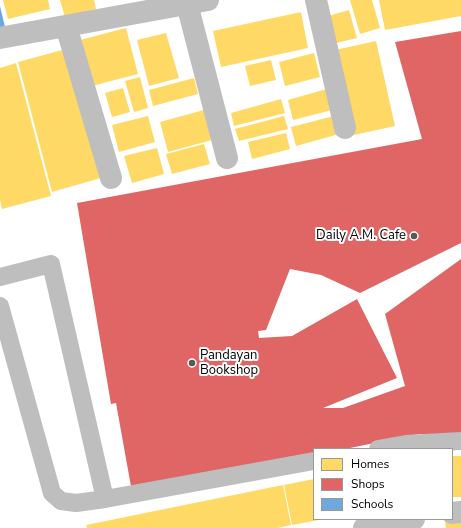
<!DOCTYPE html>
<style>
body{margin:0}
#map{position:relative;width:461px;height:528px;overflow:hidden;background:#fff;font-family:"Nunito Sans",sans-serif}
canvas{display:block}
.legend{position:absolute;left:313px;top:448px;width:140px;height:72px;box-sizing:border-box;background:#fff;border:1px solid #999;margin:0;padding:5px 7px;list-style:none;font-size:12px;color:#000}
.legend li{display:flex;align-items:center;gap:8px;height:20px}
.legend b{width:20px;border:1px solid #999}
</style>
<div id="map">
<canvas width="461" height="528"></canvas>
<ul class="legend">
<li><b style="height:11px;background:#ffd966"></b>Homes</li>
<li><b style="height:11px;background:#e06666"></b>Shops</li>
<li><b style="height:11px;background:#6fa8dc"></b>Schools</li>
</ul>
</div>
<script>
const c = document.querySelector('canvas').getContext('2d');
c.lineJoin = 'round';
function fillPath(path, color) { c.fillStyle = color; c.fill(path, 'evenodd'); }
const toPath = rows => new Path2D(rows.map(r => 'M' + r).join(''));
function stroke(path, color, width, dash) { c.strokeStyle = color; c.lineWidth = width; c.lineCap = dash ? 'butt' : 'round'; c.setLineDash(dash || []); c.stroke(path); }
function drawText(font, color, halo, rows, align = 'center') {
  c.font = font + ' "Nunito Sans",sans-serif'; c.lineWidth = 4; c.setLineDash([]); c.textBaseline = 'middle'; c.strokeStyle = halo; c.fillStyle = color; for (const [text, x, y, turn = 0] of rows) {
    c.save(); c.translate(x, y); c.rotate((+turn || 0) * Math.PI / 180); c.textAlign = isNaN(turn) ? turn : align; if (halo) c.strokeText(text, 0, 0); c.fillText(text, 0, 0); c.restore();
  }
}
const homes = toPath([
 [3,0,48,0,50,9,8,19],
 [60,0,94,0,96,9,65,17],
 [350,0,372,0,380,28,360,34],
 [379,0,461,0,461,16,385,30],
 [349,10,357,38,336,43,328,16],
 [301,12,308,48,221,67,213,31],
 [126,28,138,74,92,86,80,40],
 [166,33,179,78,149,86,137,40],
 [376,41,395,126,354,135,335,50],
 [66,49,101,178,52,192,18,62],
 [314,53,320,77,285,86,279,62],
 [271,60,276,80,250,86,245,66],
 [16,63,51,196,2,209,0,200,0,68],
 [140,77,148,108,134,112,125,81],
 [194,78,198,94,153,106,149,90],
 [123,88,130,112,112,117,105,93],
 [330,88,336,109,293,120,288,100],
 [281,99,285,113,234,126,231,113],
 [204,110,212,140,168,152,160,122],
 [148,116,155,142,119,152,112,125],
 [284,116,288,129,239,141,235,129],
 [334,116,339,134,296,146,291,127],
 [286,133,290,149,252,159,248,142],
 [204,144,210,164,172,174,166,154],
 [157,148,164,174,132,183,124,156],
 [452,456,461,456,461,497,452,497],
 [314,479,314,519,319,520,292,525,284,485],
 [283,485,291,525,278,528,87,528,86,525],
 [461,521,461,528,446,528,445,522]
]);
const shops = toPath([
 [461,31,461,243,360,293,321,275,290,269,266,330,258,331,259,338,292,336,357,299,397,378,323,408,343,408,405,386,385,314,461,259,461,434,419,434,345,449,314,449,314,455,132,492,116,403,111,404,77,203,422,139,395,42]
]);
const schools = toPath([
 [0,6,5,27,0,28]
]);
const lane = toPath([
 [0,277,51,264,105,499],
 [0,306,52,493,61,501,76,503,105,499,314,461],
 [378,449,406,444,461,441]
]);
const street = toPath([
 [186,0,227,158],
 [316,0,345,128],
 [66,26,111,178],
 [0,38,208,0],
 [452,513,461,512],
 [364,528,414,519]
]);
const markers = [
 [414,236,4,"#595959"],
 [192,363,4,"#595959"]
];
const poiNames = [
 ["Daily A.M. Cafe",406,236],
 ["Pandayan",200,356,"left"],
 ["Bookshop",200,371,"left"]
];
fillPath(homes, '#ffd966');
fillPath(shops, '#e06666');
fillPath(schools, '#6fa8dc');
stroke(lane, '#bebebe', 18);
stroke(street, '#bebebe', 22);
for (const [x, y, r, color] of markers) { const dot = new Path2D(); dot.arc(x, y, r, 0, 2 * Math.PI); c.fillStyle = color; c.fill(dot); stroke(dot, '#fff', 1.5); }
drawText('13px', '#000', '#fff', poiNames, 'right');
</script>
